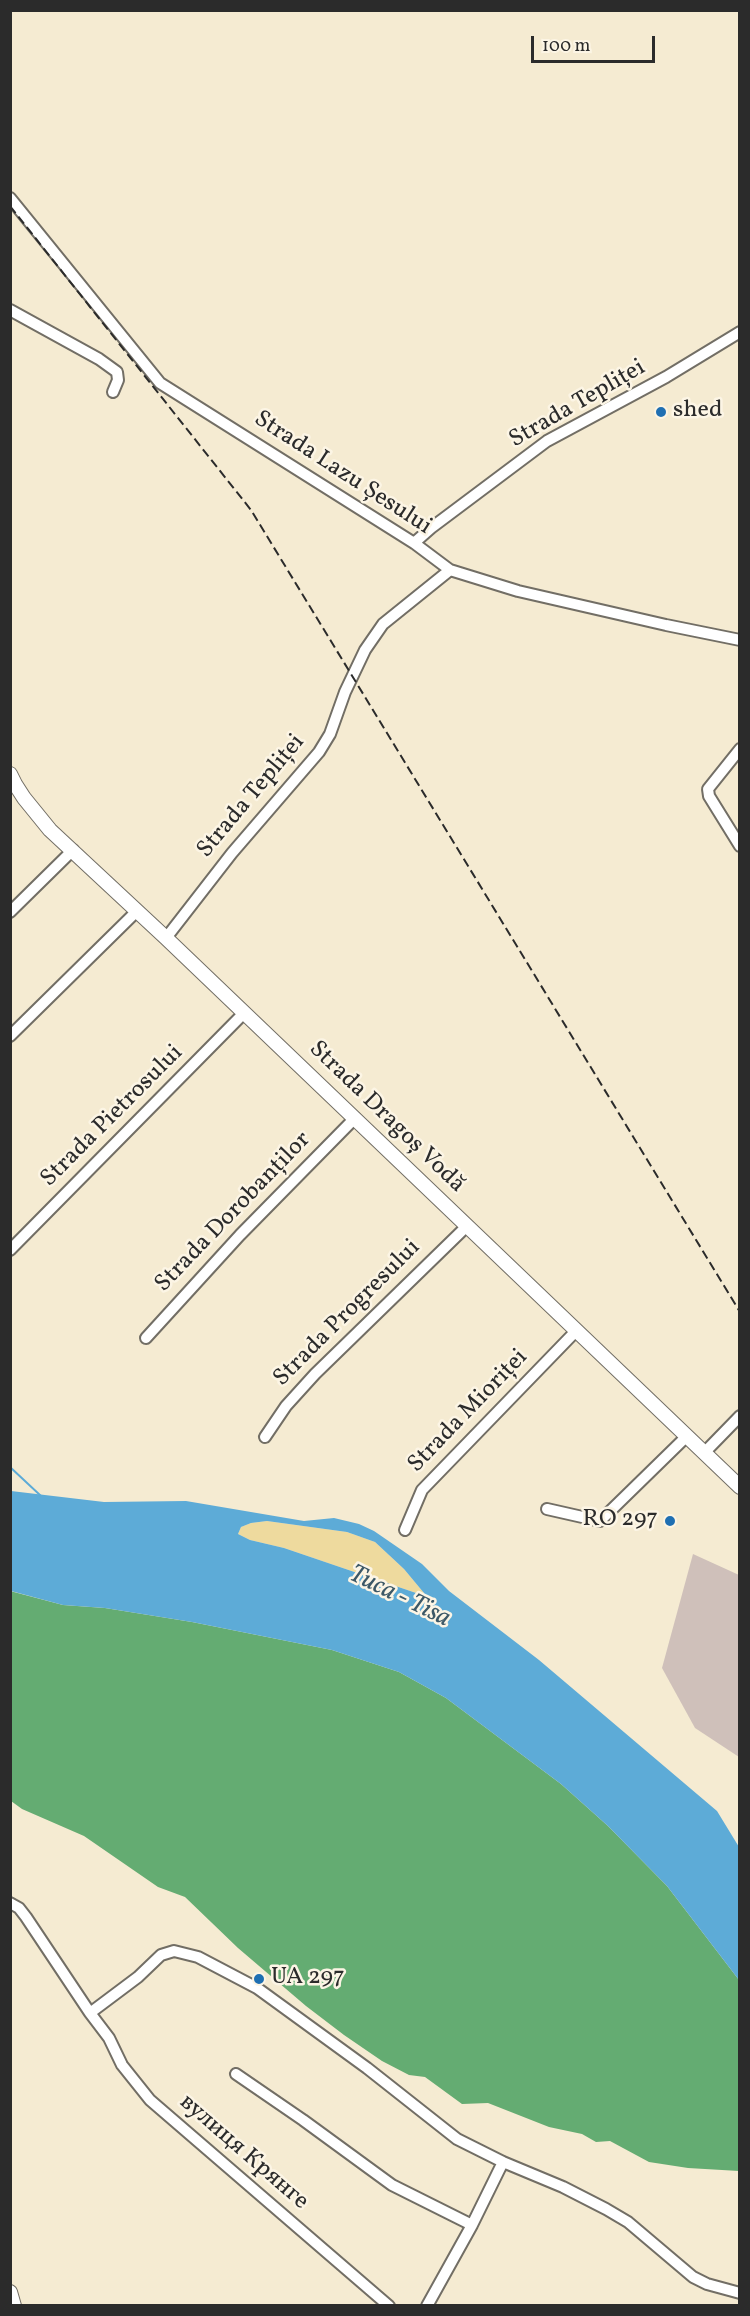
<!DOCTYPE html>
<meta charset="utf-8">
<style>
body{margin:0}
#map{position:relative;width:750px;height:2316px;overflow:hidden;background:#f5ebd2;font-family:Vollkorn,serif}
canvas{display:block}
.frame{position:absolute;inset:0;border:12px solid #2b2b2b;pointer-events:none}
.scale{position:absolute;left:531px;top:36px;width:124px;height:27px;box-sizing:border-box;border:3px solid #2b2b2b;border-top:0;padding-left:8px;font-size:18px;line-height:21px;white-space:nowrap;color:#2b2b2b;-webkit-text-stroke:4px #fcf5e5;paint-order:stroke}
</style>
<div id="map">
<canvas width="750" height="2316"></canvas>
<div class="frame"></div>
<div class="scale">100 m</div>
</div>
<script>
const c = document.querySelector('canvas').getContext('2d');
c.lineJoin = 'round';
function fillPath(path, color) { c.fillStyle = color; c.fill(path, 'evenodd'); }
const toPath = rows => new Path2D(rows.map(r => 'M' + r).join(''));
function stroke(path, color, width, dash) { c.strokeStyle = color; c.lineWidth = width; c.lineCap = dash ? 'butt' : 'round'; c.setLineDash(dash || []); c.stroke(path); }
function drawText(font, color, halo, rows, align = 'center') {
  c.font = font + ' Vollkorn,serif'; c.lineWidth = 5; c.setLineDash([]); c.textBaseline = 'middle'; c.strokeStyle = halo; c.fillStyle = color; for (const [text, x, y, turn = 0] of rows) {
    c.save(); c.translate(x, y); c.rotate((+turn || 0) * Math.PI / 180); c.textAlign = isNaN(turn) ? turn : align; if (halo) c.strokeText(text, 0, 0); c.fillText(text, 0, 0); c.restore();
  }
}
const industrial = toPath([
 [693,1554,739,1575,739,1757,695,1728,662,1668]
]);
const forest = toPath([
 [10,1591,63,1605,105,1608,192,1622,332,1650,399,1672,446,1698,561,1784,608,1826,667,1886,739,1980,739,2171,688,2168,649,2162,610,2141,596,2142,582,2134,549,2127,488,2103,462,2104,425,2077,409,2075,382,2061,344,2035,306,2006,238,1948,185,1897,158,1887,84,1836,22,1809,11,1801]
]);
const sand = toPath([
 [267,1521,347,1532,375,1542,404,1569,424,1593,419,1594,284,1548,250,1540,238,1534,241,1527,251,1523]
]);
const water = toPath([
 [11,1491,104,1502,186,1501,304,1521,334,1518,359,1524,374,1531,422,1564,449,1591,539,1660,717,1811,739,1847,739,1980,667,1886,608,1826,561,1784,446,1698,399,1672,332,1650,192,1622,105,1608,63,1605,11,1591],
 [267,1521,347,1532,375,1542,404,1569,424,1593,419,1594,284,1548,250,1540,238,1534,241,1527,251,1523]
]);
const stream = toPath([
 [10,1467,41,1496]
]);
const minor = toPath([
 [10,198,160,383,414,543,450,570,518,591,666,625,740,640],
 [10,310,99,359,117,372,118,380,113,392],
 [414,543,431,528,547,441,666,377,740,332],
 [740,749,708,789,709,796,740,846],
 [10,912,73,850],
 [166,938,232,853,319,752,330,734,345,692,365,650,383,624,450,570],
 [10,1036,137,911],
 [10,1250,244,1013],
 [146,1338,240,1235,355,1118],
 [265,1437,286,1406,315,1374,467,1226],
 [704,1453,740,1416],
 [547,1509,600,1521,686,1437],
 [405,1530,422,1490,576,1331],
 [10,1903,19,1908,26,1917,90,2013,138,1977,161,1955,174,1951,198,1957,257,1988,367,2068,457,2139,503,2162,563,2187,606,2209,628,2222,693,2277,707,2284,740,2293],
 [90,2013,109,2038,122,2065,150,2100,389,2306],
 [236,2074,303,2120,392,2185,472,2225],
 [427,2306,472,2225,503,2162]
]);
const major = toPath([
 [10,774,15,784,24,798,50,830,166,938,740,1487],
 [10,2292,14,2306]
]);
const rail = toPath([
 [10,206,251,510,740,1312]
]);
const markers = [
 [661,412,6,"#1f6fb2"],
 [670,1521,6,"#1f6fb2"],
 [259,1979,6,"#1f6fb2"]
];
const streetNames = [
 ["Strada Tepliței",578,405,-30],
 ["Strada Lazu Șesului",342,474,33],
 ["Strada Tepliței",252,797,-50],
 ["Strada Pietrosului",113,1117,-45],
 ["Strada Dragoș Vodă",386,1118,44],
 ["Strada Dorobanților",234,1213,-46],
 ["Strada Progresului",348,1314,-45],
 ["Strada Mioriței",469,1412,-46],
 ["вулиця Крянге",243,2153,41]
];
const poiNames = [
 ["shed",673,412],
 ["RO 297",658,1521,"right"],
 ["UA 297",271,1979]
];
const waterNames = [
 ["Тиса - Tisa",399,1598,26]
];
fillPath(industrial, '#cfc0ba');
fillPath(forest, '#64ac72');
fillPath(sand, '#eeda9e');
fillPath(water, '#5dabd7');
stroke(stream, '#5dabd7', 2);
stroke(minor, '#726e65', 14);
stroke(major, '#726e65', 16);
stroke(minor, '#fff', 10);
stroke(major, '#fff', 14);
stroke(rail, '#2b2b2b', 2, [9, 4.5]);
for (const [x, y, r, color] of markers) { const dot = new Path2D(); dot.arc(x, y, r, 0, 2 * Math.PI); c.fillStyle = color; c.fill(dot); stroke(dot, '#fcf5e5', 2); }
drawText('24px', '#2b2b2b', '#fcf5e5', streetNames);
drawText('24px', '#2b2b2b', '#fcf5e5', poiNames, 'left');
drawText('italic 26px', '#3c5867', '#fcf5e5', waterNames);
</script>
